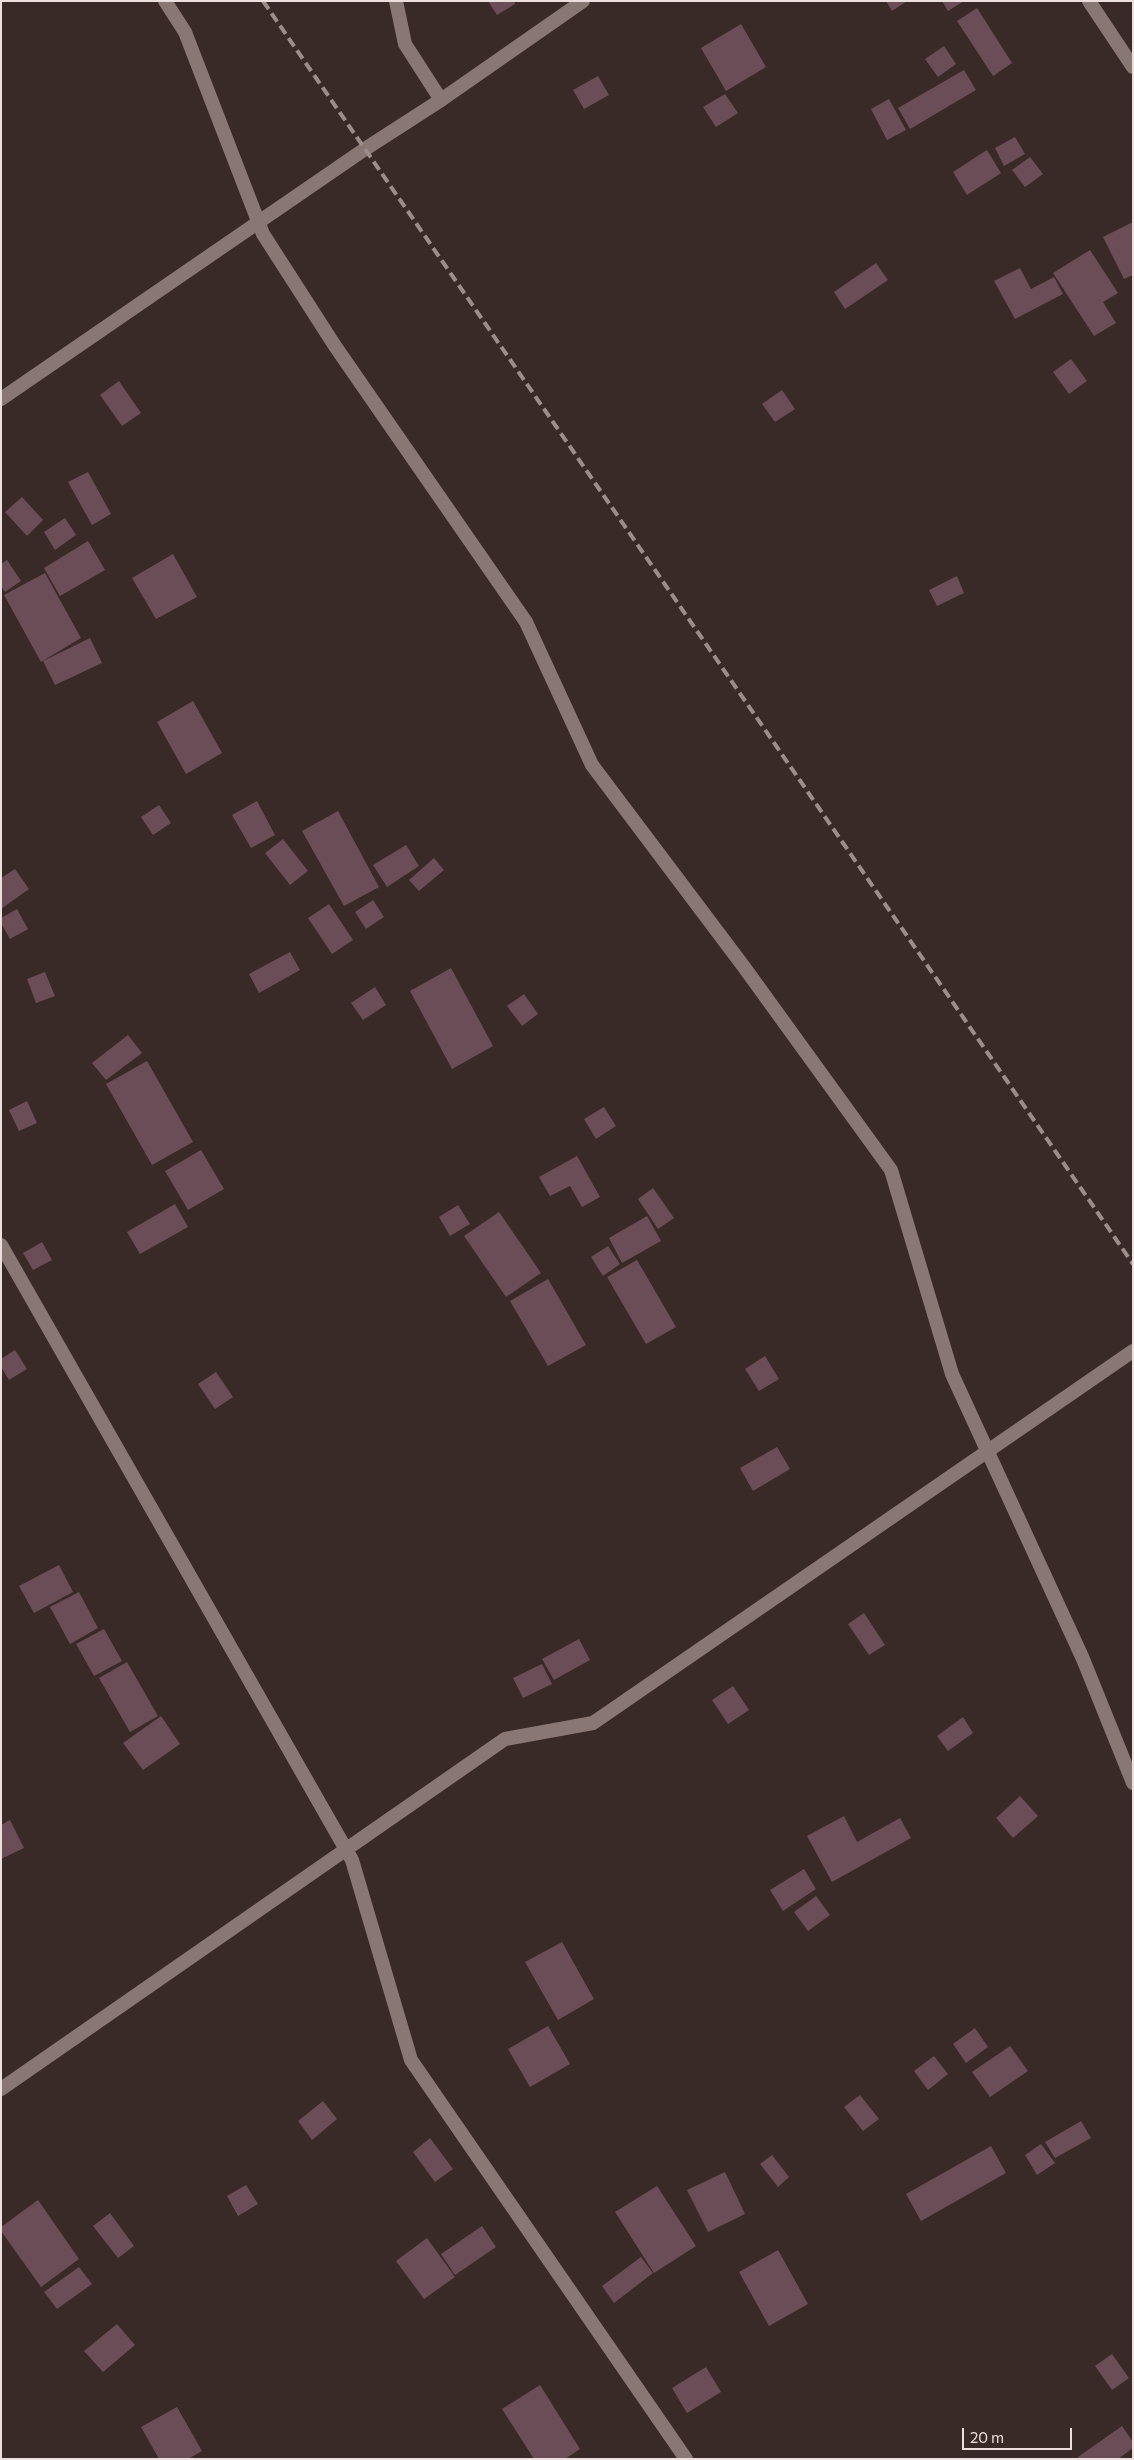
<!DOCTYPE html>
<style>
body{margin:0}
#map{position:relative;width:1134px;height:2460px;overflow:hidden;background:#392a27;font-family:Commissioner,sans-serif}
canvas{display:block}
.frame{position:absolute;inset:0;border:2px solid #ebe0de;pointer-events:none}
.scale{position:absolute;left:962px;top:2428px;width:110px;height:22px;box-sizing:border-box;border:2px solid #ebe0de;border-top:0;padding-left:6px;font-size:15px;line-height:18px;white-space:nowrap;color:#ebe0de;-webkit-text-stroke:4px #392a27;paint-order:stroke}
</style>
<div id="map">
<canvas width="1134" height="2460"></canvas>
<div class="frame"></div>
<div class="scale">20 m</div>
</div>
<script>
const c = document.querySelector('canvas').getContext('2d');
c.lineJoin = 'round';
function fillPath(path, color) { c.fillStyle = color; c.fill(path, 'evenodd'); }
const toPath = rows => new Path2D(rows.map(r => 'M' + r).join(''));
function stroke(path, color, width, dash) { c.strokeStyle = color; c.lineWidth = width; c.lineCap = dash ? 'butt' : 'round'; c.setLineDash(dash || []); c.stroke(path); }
const building = toPath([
 [488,1,514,1,515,4,497,15],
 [886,1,907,1,892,11],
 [942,1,964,1,948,11],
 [977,8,1012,63,993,76,957,21],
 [741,24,766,67,726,91,701,48],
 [944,46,956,64,938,77,925,59],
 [964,70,976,90,910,129,898,108],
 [598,76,609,95,584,109,573,90],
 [725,94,738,113,716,127,703,107],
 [889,99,906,130,887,140,871,109],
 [1015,137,1025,154,1004,166,995,148],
 [987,150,1001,173,967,195,953,172],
 [1030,157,1043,174,1025,187,1012,170],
 [1133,222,1133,275,1124,279,1103,237],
 [1090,250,1118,293,1103,302,1116,323,1094,336,1053,273],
 [876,263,888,280,845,309,834,292],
 [1020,268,1031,289,1054,277,1063,294,1015,319,994,281],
 [1071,359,1087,381,1069,394,1053,372],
 [119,381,141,413,122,426,100,395],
 [782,390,795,409,775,422,762,404],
 [88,472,111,514,92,525,68,482],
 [22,497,43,520,27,536,5,512],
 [65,518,76,535,55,550,44,532],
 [88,541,105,570,60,596,44,568],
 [173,554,197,597,156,619,132,578],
 [7,560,21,581,5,592,1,586,1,564],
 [45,573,81,638,41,662,4,595],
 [957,576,964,593,937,606,929,590],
 [90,638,102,663,55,685,43,661],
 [193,701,222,753,186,774,157,722],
 [257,801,275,835,251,848,232,815],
 [159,805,171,823,153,835,141,817],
 [338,811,379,887,344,906,302,831],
 [283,839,308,871,290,885,265,853],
 [406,845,419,866,387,887,373,865],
 [434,858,444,870,419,891,409,880],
 [15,869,29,889,1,909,1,878],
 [373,900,384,917,366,929,355,912],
 [329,904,353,940,332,954,308,918],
 [17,909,28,929,10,939,1,923,1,918],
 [290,952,300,970,259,993,249,974],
 [451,968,493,1046,452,1069,410,991],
 [45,972,55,996,36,1003,27,979],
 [375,987,386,1005,363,1020,351,1003],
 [524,994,538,1014,522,1026,507,1006],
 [128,1035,142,1053,106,1080,92,1063],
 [147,1061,193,1142,152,1165,106,1084],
 [27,1101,37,1123,19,1131,9,1110],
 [604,1107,616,1126,596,1139,584,1119],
 [201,1150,224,1189,188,1210,165,1171],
 [577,1156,600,1197,582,1207,570,1186,550,1196,539,1177],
 [653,1188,674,1218,658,1229,638,1199],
 [175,1204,188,1227,140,1254,127,1232],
 [458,1205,470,1224,450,1236,439,1217],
 [499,1212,541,1273,506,1297,464,1236],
 [647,1216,661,1241,622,1263,609,1238],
 [42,1242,52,1260,33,1270,23,1253],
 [608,1246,620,1264,603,1276,591,1257],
 [637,1260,676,1327,646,1344,607,1277],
 [548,1279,586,1345,548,1366,510,1301],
 [15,1350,27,1369,9,1380,1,1367,1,1359],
 [765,1356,779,1379,759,1391,745,1369],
 [216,1372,233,1397,215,1409,198,1384],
 [777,1447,790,1469,753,1491,740,1468],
 [59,1565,73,1592,34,1613,19,1586],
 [79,1592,98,1628,70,1644,50,1607],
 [864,1613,885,1645,869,1655,848,1624],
 [104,1629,122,1661,94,1676,76,1644],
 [579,1639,590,1660,554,1680,542,1659],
 [127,1662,158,1716,130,1732,99,1678],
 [542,1664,552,1684,523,1698,513,1678],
 [733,1686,749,1710,728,1724,712,1700],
 [161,1716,180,1744,143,1770,123,1743],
 [963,1717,973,1733,948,1751,937,1736],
 [1020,1796,1038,1816,1013,1838,996,1818],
 [844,1816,857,1842,900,1818,911,1838,832,1882,807,1836],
 [10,1820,24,1848,1,1859,1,1825],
 [804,1869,816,1889,783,1911,770,1890],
 [816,1896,830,1915,808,1931,794,1912],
 [562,1942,594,1999,558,2020,525,1962],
 [548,2026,570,2064,530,2087,508,2049],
 [975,2028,988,2047,966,2063,953,2044],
 [1010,2046,1028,2071,990,2097,972,2072],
 [934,2056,948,2074,928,2090,914,2071],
 [860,2095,879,2119,863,2131,844,2107],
 [323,2101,337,2119,312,2140,298,2121],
 [1081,2121,1091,2138,1055,2158,1045,2142],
 [430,2138,453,2169,435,2182,413,2152],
 [1041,2144,1055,2163,1037,2175,1025,2155],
 [991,2146,1006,2173,921,2221,906,2194],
 [772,2155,789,2177,778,2187,760,2164],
 [725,2172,745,2214,708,2232,687,2190],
 [246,2185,258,2204,238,2216,227,2196],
 [657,2186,696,2246,654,2273,615,2212],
 [38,2200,79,2259,41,2287,1,2231,1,2227],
 [110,2213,134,2246,118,2258,93,2226],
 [482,2226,496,2247,455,2275,441,2254],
 [427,2238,455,2277,424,2299,396,2261],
 [778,2250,808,2304,769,2326,739,2272],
 [641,2257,653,2273,614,2303,602,2286],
 [79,2267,92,2284,57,2309,44,2292],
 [117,2324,135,2345,103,2372,84,2351],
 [1112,2354,1129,2378,1112,2390,1095,2366],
 [706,2367,721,2392,687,2413,672,2388],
 [540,2385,580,2449,565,2459,534,2459,502,2409],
 [177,2407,202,2451,188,2459,159,2459,141,2427],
 [1122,2426,1133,2442,1133,2448,1118,2459,1079,2459,1078,2457]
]);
const minor = toPath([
 [396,1,405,44,441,100,583,1],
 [1089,1,1133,67],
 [1,399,365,149,441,100],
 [1,1245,352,1860,411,2060,686,2459],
 [1,2089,505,1739,593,1723,1133,1351]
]);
const tertiary = toPath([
 [165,1,185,32,263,234,335,346,526,622,592,765,744,967,891,1170,952,1374,1083,1659,1133,1783]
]);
const rail = toPath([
 [263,1,1133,1264]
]);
fillPath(building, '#6b4d57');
stroke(minor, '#897773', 14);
stroke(tertiary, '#897773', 14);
stroke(rail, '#9a8d8b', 4, [10, 5]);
</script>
